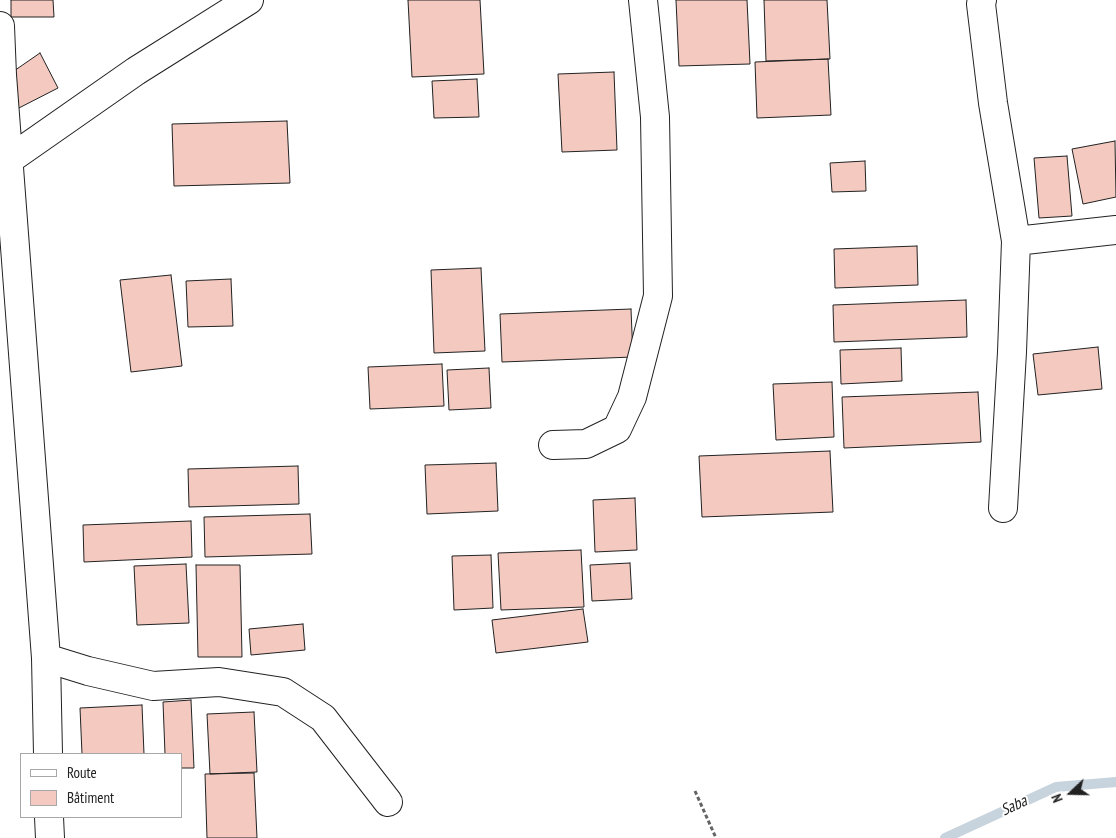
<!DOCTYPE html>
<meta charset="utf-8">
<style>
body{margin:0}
#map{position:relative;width:1116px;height:838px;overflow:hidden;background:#fff;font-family:"PT Sans Narrow",sans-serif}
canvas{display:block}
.legend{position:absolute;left:20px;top:753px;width:162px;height:65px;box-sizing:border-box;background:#fff;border:1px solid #a7a7a7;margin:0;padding:6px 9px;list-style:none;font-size:15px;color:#222}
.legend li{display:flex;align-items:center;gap:10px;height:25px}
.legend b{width:25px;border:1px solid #a7a7a7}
.north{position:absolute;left:1046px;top:768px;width:50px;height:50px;-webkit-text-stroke:4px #fff;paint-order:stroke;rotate:249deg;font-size:14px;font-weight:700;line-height:20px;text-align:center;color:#222}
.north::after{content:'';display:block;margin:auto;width:18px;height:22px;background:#222;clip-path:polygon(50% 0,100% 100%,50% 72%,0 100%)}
</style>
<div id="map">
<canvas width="1116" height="838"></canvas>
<ul class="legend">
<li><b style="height:6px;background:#fff"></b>Route</li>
<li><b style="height:14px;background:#f3c9c0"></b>Bâtiment</li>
</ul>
<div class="north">N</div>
</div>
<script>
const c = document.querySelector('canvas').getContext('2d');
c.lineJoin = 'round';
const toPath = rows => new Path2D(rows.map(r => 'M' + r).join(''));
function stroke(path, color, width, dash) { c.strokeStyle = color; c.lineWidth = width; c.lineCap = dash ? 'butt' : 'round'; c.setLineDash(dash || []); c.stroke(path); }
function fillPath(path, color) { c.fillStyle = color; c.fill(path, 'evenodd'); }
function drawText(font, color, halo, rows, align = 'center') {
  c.font = font + ' "PT Sans Narrow",sans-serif'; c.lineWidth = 4; c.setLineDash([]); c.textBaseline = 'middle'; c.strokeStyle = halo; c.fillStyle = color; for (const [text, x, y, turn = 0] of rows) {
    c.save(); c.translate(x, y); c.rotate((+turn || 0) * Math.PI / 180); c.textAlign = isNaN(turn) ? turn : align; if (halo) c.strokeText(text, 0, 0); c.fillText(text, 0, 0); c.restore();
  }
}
const stream = toPath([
 [945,838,1056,787,1116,782]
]);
const building = toPath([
 [11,0,53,0,54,17,11,17,11,0],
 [408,0,480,0,484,74,412,77,408,0],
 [676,0,747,0,750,64,679,66,676,0],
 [764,0,827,0,830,59,766,61,764,0],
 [40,53,58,88,15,110,11,73,40,53],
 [828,59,831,115,757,118,755,62,828,59],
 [614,72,617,150,562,152,558,74,614,72],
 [477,79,479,117,434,118,432,81,477,79],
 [287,121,290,183,174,186,172,124,287,121],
 [1115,141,1116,197,1083,204,1072,149,1115,141],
 [1067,156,1072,216,1039,218,1034,158,1067,156],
 [865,161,866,191,832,192,830,163,865,161],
 [917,246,918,285,835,288,834,249,917,246],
 [481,268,485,351,434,353,431,270,481,268],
 [171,275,182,366,131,372,120,280,171,275],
 [231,279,233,326,188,327,186,281,231,279],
 [966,300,967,337,834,342,833,305,966,300],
 [631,309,633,357,502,362,500,314,631,309],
 [1098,347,1102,389,1038,395,1033,354,1098,347],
 [901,348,902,381,841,384,840,350,901,348],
 [442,364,444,406,370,409,368,367,442,364],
 [489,368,491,408,449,410,447,370,489,368],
 [832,382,834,437,776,440,773,384,832,382],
 [978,392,981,442,844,448,842,397,978,392],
 [830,451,833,512,702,517,699,456,830,451],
 [496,463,498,511,427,514,425,465,496,463],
 [298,466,299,504,189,507,188,469,298,466],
 [635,498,637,550,595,552,593,500,635,498],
 [310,514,312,554,205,557,204,517,310,514],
 [191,521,192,557,84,562,83,525,191,521],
 [581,550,584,607,501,610,498,553,581,550],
 [491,555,493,608,454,610,452,556,491,555],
 [630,563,632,599,592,601,590,565,630,563],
 [186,564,189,623,137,625,134,566,186,564],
 [196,565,240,565,242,657,198,657,196,565],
 [583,609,588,642,496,653,492,620,583,609],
 [303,624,305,650,251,655,249,629,303,624],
 [191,700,194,768,181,768,181,754,165,754,163,702,191,700],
 [142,705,144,754,82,754,80,708,142,705],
 [254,712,257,772,210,774,207,714,254,712],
 [254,773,257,838,207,838,205,774,254,773]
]);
const path = toPath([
 [695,791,716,838]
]);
const street = toPath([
 [982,0,981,4,993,103,1016,241,1012,352,1003,508],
 [0,26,2,75,46,658,48,754],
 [0,166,136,71,249,0],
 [1016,241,1116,230],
 [553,445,586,444,617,429,632,397,658,296,655,117,643,0],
 [46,658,88,671,153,686,219,682,283,692,323,718,388,802],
 [49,817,50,838]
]);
const waterNames = [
 ["Saba",1014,806,-25]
];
stroke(stream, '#c7d3dd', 10);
fillPath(building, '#f3c9c0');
stroke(building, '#222', 1);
stroke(street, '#222', 30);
stroke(path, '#646464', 3, [4, 2.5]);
stroke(street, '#fff', 28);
drawText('italic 16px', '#222', '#fff', waterNames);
</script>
